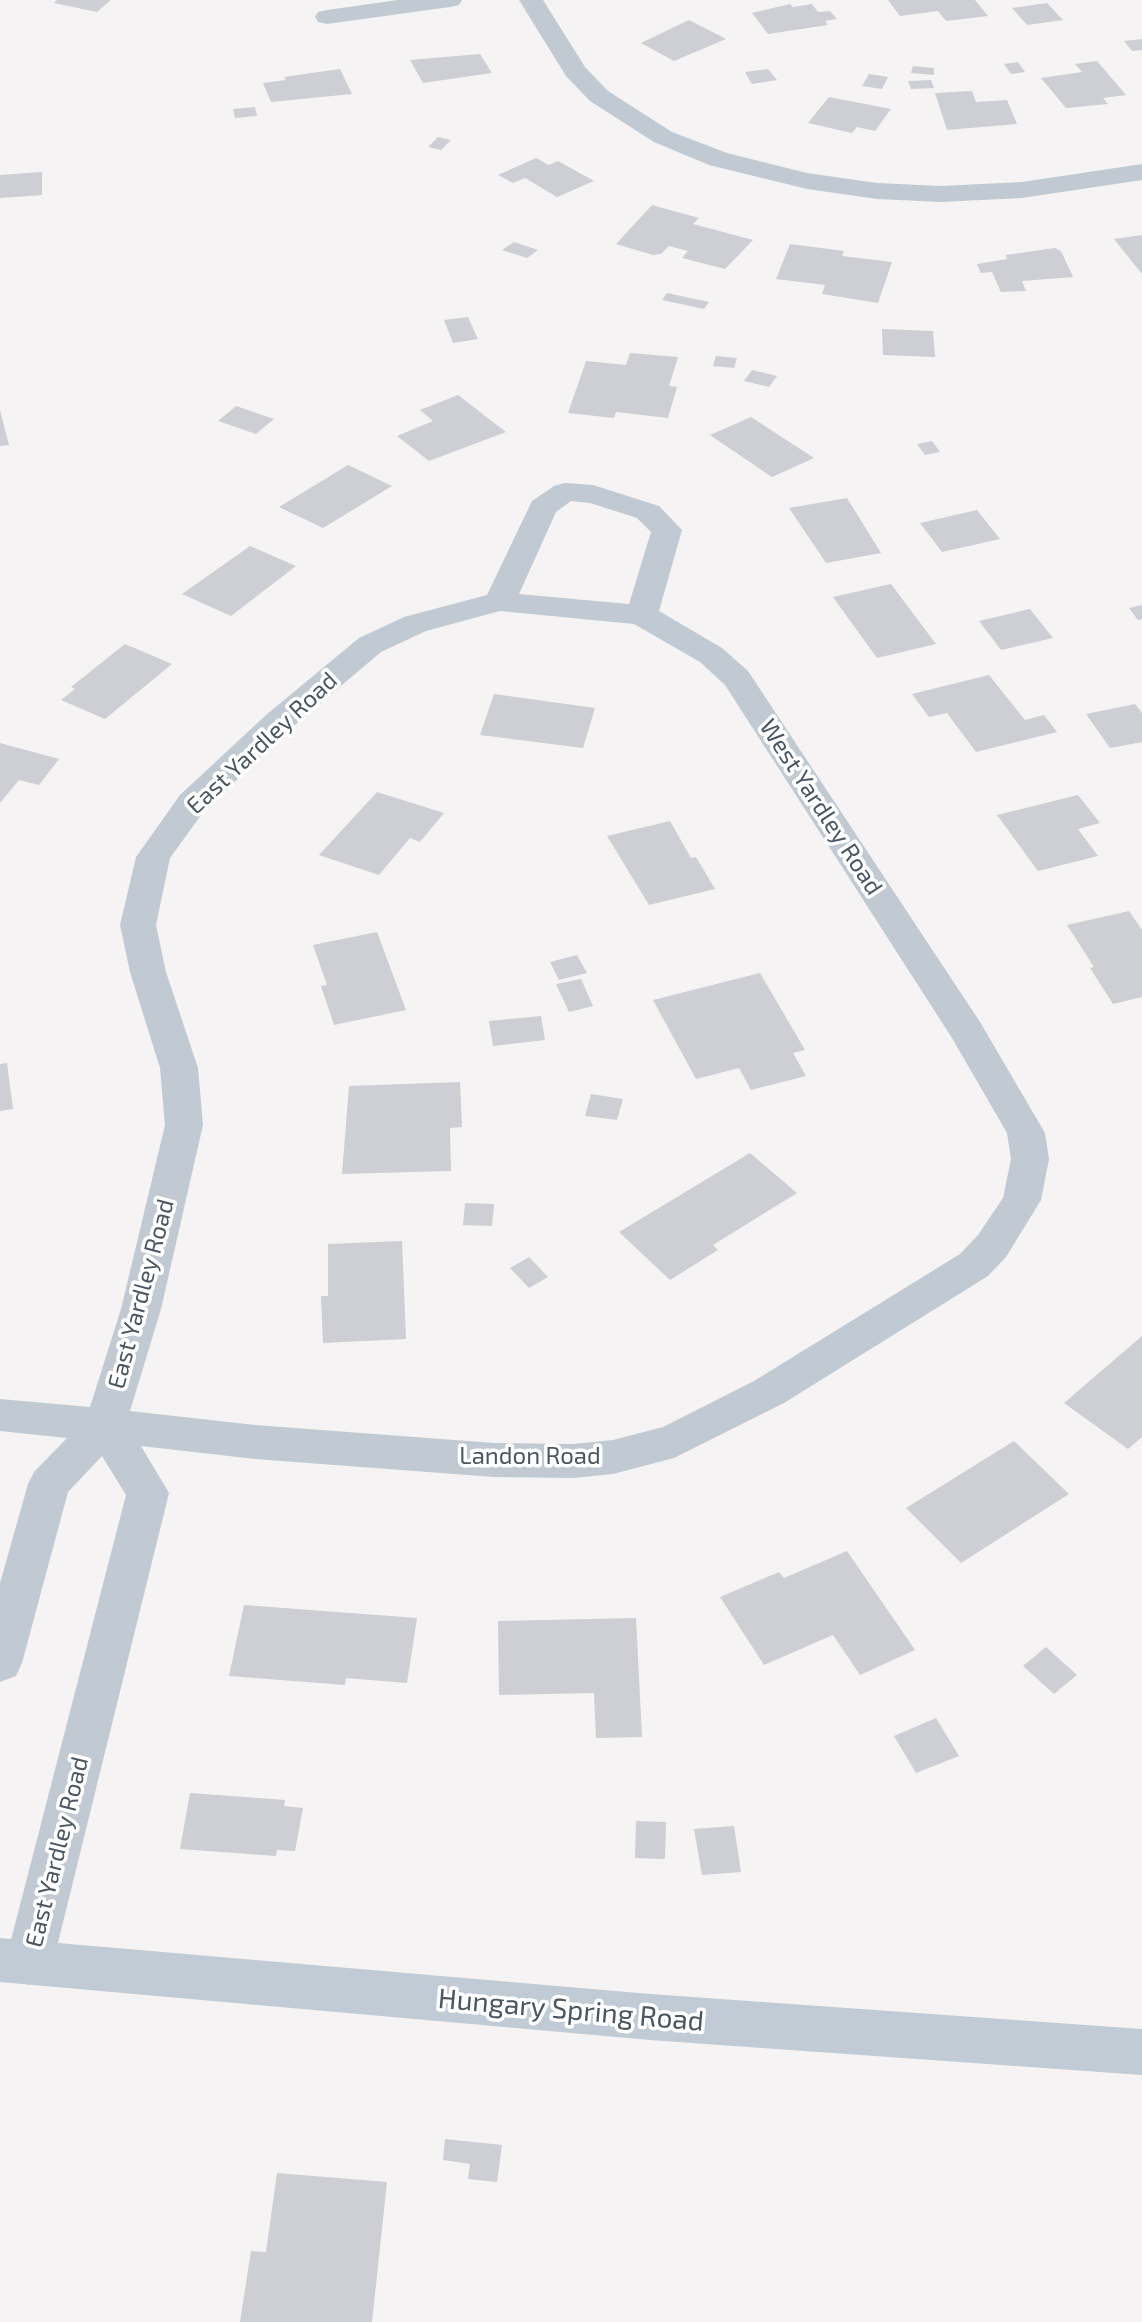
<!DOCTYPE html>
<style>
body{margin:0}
canvas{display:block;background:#f5f3f3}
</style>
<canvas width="1142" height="2322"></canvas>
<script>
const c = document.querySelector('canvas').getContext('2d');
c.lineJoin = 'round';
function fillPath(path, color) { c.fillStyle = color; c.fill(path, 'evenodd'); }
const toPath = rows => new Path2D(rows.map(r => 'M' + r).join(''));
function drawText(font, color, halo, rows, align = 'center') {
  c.font = font + ' "Exo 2",sans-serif'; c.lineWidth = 7; c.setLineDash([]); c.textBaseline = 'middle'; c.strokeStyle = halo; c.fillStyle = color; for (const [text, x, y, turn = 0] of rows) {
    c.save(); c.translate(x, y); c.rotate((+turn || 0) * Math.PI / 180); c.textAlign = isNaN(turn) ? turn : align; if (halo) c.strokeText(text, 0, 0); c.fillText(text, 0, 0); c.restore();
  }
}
const building = toPath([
 [57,0,111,0,97,12,54,3],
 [888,0,975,0,988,16,946,21,938,11,900,16],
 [1047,3,1063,20,1027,25,1012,8],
 [790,4,793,7,812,4,818,12,830,11,837,19,825,21,828,25,768,34,752,13],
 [689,20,726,39,674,61,641,43],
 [1142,39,1142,50,1132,51,1124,41],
 [480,54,492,73,423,83,410,60],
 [1097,61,1126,95,1103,98,1108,104,1066,108,1041,78,1082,72,1075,64],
 [1018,62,1025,72,1011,74,1004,64],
 [913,66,934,68,934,75,911,73],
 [340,69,352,94,271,102,263,83,286,80,284,77],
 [768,69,777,80,752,84,745,72],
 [869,74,888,77,882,89,862,86],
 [931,80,934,88,911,89,908,81],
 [972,91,976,102,1007,100,1017,124,947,130,935,93],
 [829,97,891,109,875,131,857,127,852,133,808,123],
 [255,107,257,116,235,118,233,109],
 [438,137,451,140,441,150,428,147],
 [536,158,549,165,558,161,594,181,557,197,525,178,513,183,498,175],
 [42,172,42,195,0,198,0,175],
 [652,205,699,218,693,224,753,240,725,269,682,258,688,251,669,246,661,254,653,255,616,244],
 [1142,235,1142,274,1114,239],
 [514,242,538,250,527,258,502,250],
 [790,244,844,251,842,256,892,262,878,303,822,294,825,285,776,279],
 [1055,248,1061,251,1073,277,1022,281,1026,291,1001,292,992,272,981,273,977,264,1007,259,1006,255],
 [667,293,709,302,704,309,662,300],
 [468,317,478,339,453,343,444,320],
 [882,329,933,331,935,357,883,355],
 [630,353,678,357,669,386,677,387,668,418,616,412,614,418,568,413,586,361,626,365],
 [716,356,737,358,734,368,713,366],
 [752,370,777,376,769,387,744,381],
 [458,395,506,432,429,461,397,436,433,421,420,410],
 [236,406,274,419,256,434,218,421],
 [0,410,9,445,0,446],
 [751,417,814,458,772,477,710,435],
 [932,441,940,452,925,455,917,444],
 [348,465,392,486,323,528,279,507],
 [847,498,881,553,826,563,789,508],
 [977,510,1000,539,942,552,920,523],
 [250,546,296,566,231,616,182,594],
 [891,584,936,644,877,658,833,597],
 [1142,605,1142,619,1138,620,1129,608],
 [1030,609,1053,638,1001,650,979,621],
 [125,644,172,664,105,719,61,700,75,689,71,687],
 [989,675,1025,720,1044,715,1057,732,976,752,947,713,929,717,912,694],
 [494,694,595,708,583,748,480,735],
 [1135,704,1142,713,1142,742,1110,748,1086,714],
 [0,743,59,759,39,785,19,780,0,803],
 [377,792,444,813,420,842,410,838,379,875,319,855],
 [1078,795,1100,823,1078,829,1098,856,1038,871,997,815],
 [670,821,691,858,696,857,715,889,649,905,607,836],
 [1129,911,1142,930,1142,997,1113,1004,1090,968,1094,967,1067,925],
 [377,932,406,1010,334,1025,321,986,327,985,313,945],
 [577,955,587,973,559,980,550,962],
 [760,973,805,1050,793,1053,806,1076,751,1090,739,1068,696,1079,653,1000],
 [581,979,593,1006,569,1012,556,984],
 [541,1016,545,1040,493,1046,489,1021],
 [7,1063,13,1109,0,1111,0,1064],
 [460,1082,462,1127,450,1128,451,1171,342,1174,349,1086],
 [591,1094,623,1099,617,1120,585,1116],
 [750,1153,797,1193,713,1245,718,1250,670,1280,619,1232],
 [465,1203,494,1204,492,1226,463,1225],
 [402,1241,406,1339,323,1343,321,1296,328,1296,328,1244],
 [529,1257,548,1277,529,1288,510,1268],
 [1142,1336,1142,1437,1128,1449,1064,1403],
 [1014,1441,1069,1494,961,1563,906,1508],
 [847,1551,915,1650,860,1675,833,1635,764,1665,720,1597,779,1572,784,1578],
 [244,1605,417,1618,407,1683,346,1678,345,1685,229,1676],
 [636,1618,642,1737,596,1738,594,1693,499,1695,498,1621],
 [1046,1647,1077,1675,1054,1694,1023,1666],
 [936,1718,959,1756,916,1773,894,1736],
 [190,1793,285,1800,284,1806,303,1808,295,1851,277,1850,276,1856,180,1849],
 [636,1821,666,1822,665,1859,635,1858],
 [734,1826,741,1872,702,1875,694,1829],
 [445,2139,502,2145,497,2182,468,2179,470,2164,443,2160],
 [277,2173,387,2182,372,2322,240,2322,251,2251,266,2252]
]);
const street = toPath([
 [398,0,462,0,459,5,450,7,327,24,318,22,315,17,318,12,327,10,398,0],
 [519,0,543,0,585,67,608,91,672,132,727,153,807,173,877,183,941,186,1022,182,1142,164,1142,180,1022,198,941,202,877,199,807,189,709,165,654,142,590,101,566,76,519,0],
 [565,483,593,485,659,506,682,530,659,611,722,648,748,671,980,1022,1045,1133,1049,1159,1041,1200,1006,1257,988,1276,784,1403,674,1458,613,1474,573,1478,494,1477,255,1459,141,1446,169,1493,53,1963,46,1979,29,1985,12,1979,5,1963,126,1495,102,1456,68,1492,22,1663,16,1676,0,1682,0,1583,28,1484,34,1472,67,1438,0,1431,0,1399,90,1407,121,1309,165,1125,160,1068,130,972,120,925,136,857,180,795,266,715,359,638,404,617,487,595,532,501,554,486,565,483],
 [571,501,590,503,637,518,651,532,629,604,519,594,556,512,571,501],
 [500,611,634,624,700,662,725,685,952,1038,1007,1133,1011,1159,1003,1198,978,1235,960,1254,754,1381,663,1427,613,1440,573,1444,494,1443,255,1425,130,1411,161,1309,203,1125,198,1068,166,972,156,925,170,858,204,811,290,729,381,652,426,631,500,611]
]);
const secondary = toPath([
 [0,1938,650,1994,1142,2029,1142,2075,650,2040,0,1982,0,1938]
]);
const streetNames = [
 ["East Yardley Road",262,743,-43],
 ["West Yardley Road",821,807,57],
 ["East Yardley Road",141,1294,-75],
 ["Landon Road",530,1456],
 ["East Yardley Road",57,1852,-76]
];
const nearStreetnames = [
 ["Hungary Spring Road",571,2010,5]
];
fillPath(building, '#cdcfd5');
fillPath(street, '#c1cad2');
fillPath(secondary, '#c1cbd6');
drawText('24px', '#4a5661', '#fff', streetNames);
drawText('28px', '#4a5661', '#fff', nearStreetnames);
</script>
